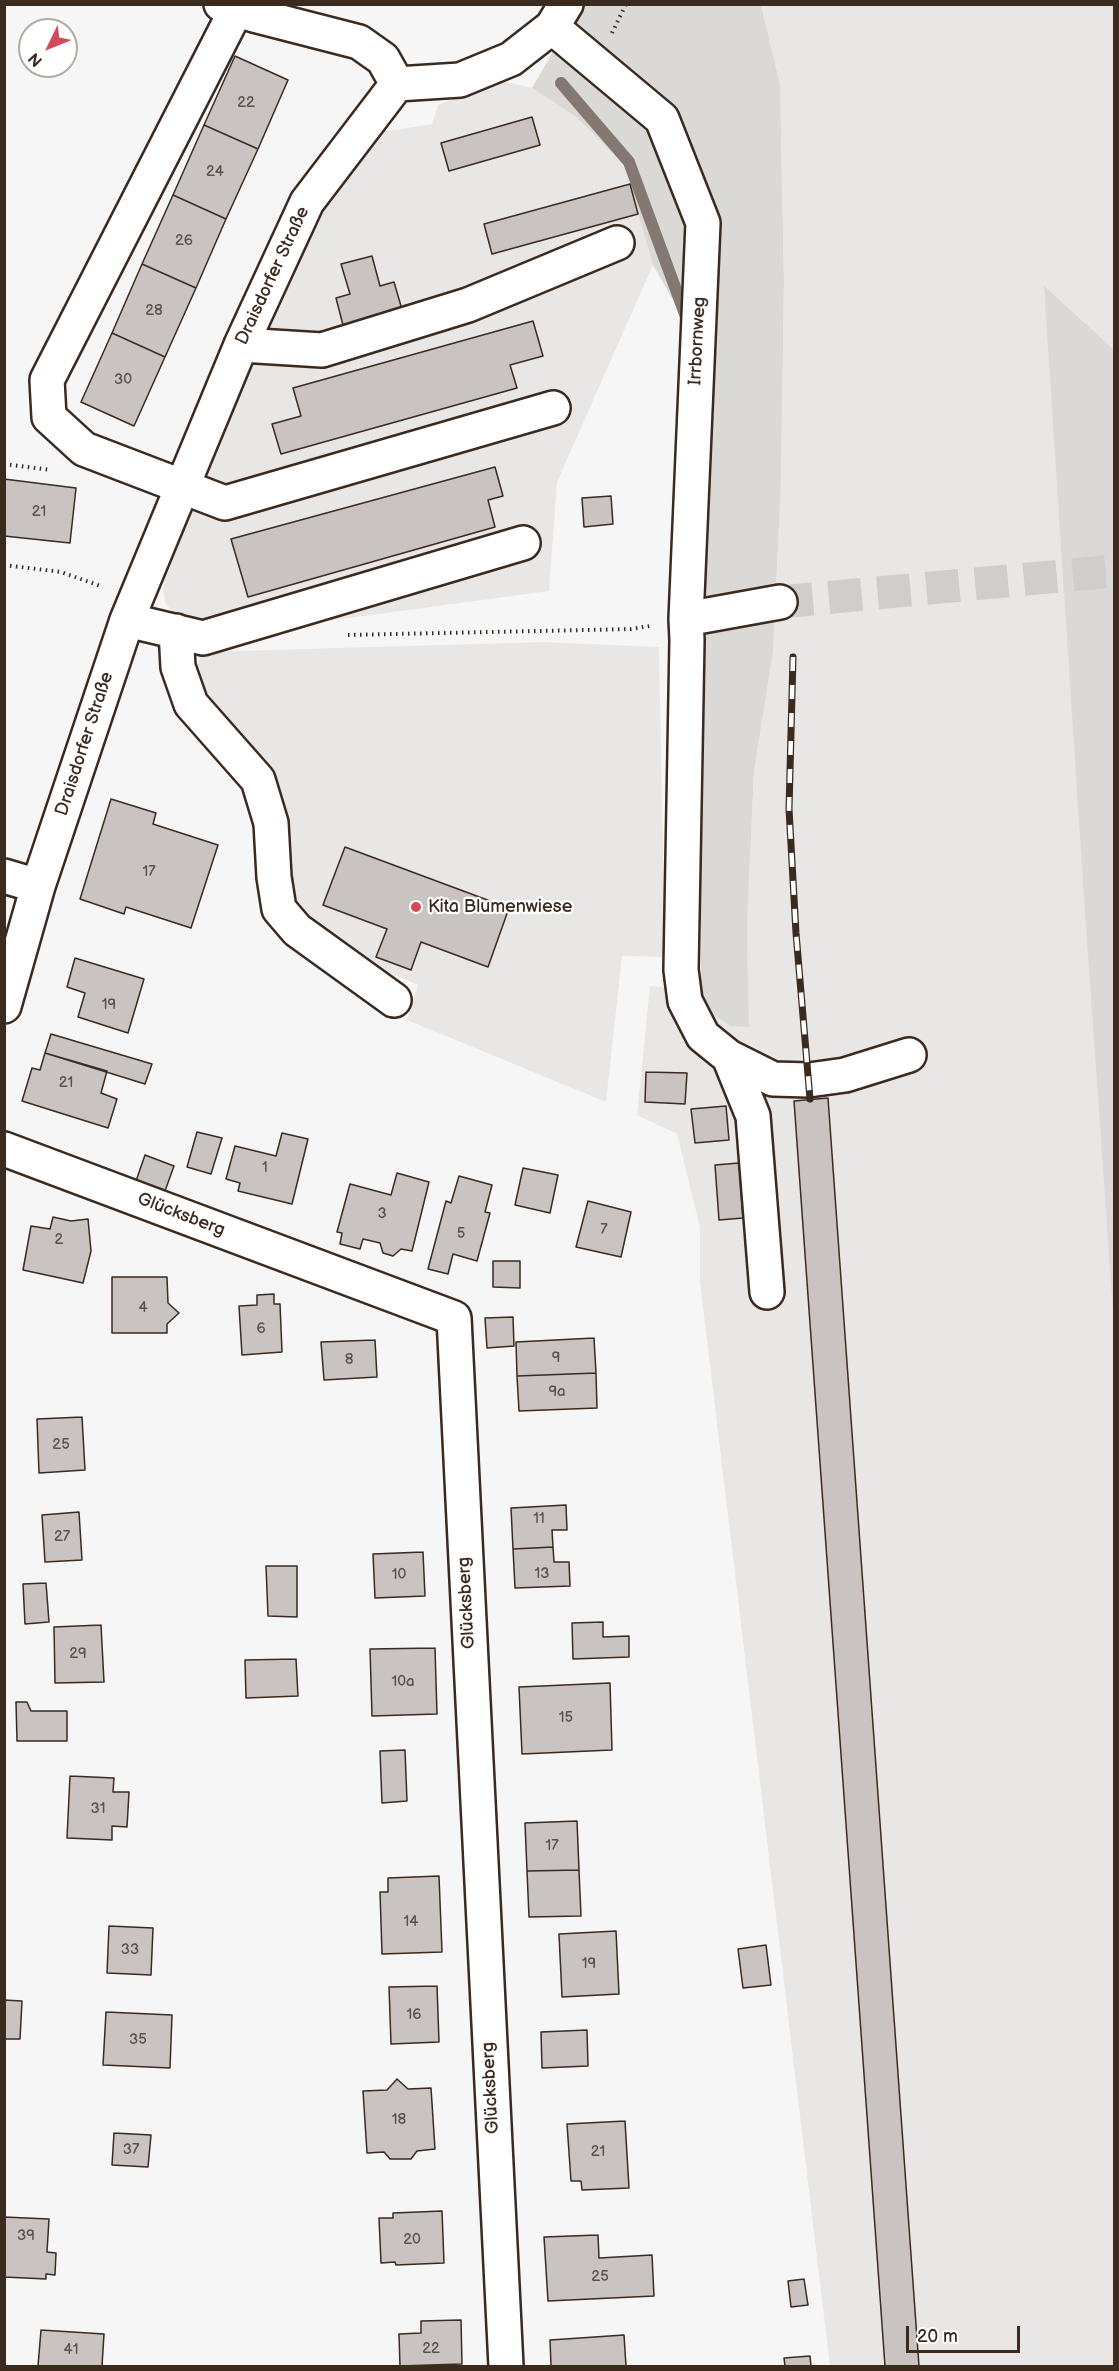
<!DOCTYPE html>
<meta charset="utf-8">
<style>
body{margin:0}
#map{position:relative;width:1119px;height:2371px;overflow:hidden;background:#f7f6f6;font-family:"Balsamiq Sans",sans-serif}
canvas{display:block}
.frame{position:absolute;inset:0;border:6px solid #3b2a1e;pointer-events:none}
.north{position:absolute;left:18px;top:18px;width:60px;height:60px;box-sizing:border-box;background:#fff;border:2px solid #b1aaa5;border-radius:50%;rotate:227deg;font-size:16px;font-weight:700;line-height:24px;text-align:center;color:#3b2a1e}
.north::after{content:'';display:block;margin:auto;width:21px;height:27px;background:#d1495b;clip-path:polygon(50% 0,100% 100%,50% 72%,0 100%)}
.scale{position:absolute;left:906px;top:2326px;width:114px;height:27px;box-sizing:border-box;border:3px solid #3b2a1e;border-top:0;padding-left:8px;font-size:18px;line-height:21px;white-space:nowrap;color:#3b2a1e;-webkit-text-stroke:4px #fff;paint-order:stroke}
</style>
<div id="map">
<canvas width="1119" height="2371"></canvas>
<div class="frame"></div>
<div class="north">N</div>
<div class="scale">20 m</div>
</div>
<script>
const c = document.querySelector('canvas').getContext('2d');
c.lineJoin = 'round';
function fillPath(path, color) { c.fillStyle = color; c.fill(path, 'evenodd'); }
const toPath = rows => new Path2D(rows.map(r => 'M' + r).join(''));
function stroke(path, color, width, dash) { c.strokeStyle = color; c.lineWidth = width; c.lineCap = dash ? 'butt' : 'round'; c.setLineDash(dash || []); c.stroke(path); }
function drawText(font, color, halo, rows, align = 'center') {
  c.font = font + ' "Balsamiq Sans",sans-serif'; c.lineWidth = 4.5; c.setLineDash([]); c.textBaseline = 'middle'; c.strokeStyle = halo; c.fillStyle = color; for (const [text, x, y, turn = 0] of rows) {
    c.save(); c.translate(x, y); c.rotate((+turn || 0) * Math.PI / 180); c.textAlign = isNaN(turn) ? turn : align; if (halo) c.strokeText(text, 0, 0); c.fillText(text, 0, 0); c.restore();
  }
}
const built = toPath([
 [761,5,1114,5,1114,2366,830,2366,700,1282,700,1227,677,1134,637,1115,650,986,701,992,712,1014,730,1026,749,1026,747,926,754,771,773,653,781,482,784,282,780,84],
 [498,80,532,88,576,117,623,163,653,265,557,482,549,591,282,627,184,624,165,603,163,587,167,566,214,459,290,267,317,209,369,134,432,124,438,105],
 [543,642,659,647,665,957,622,956,606,1102,407,1020,418,985,343,952,291,902,283,852,284,799,266,768,206,698,196,668,202,652]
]);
const green = toPath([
 [544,5,761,5,780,84,784,282,781,482,773,653,754,771,747,926,749,1027,730,1026,712,1014,701,992,700,585,703,352,653,265,623,163,576,117,532,88,554,50,536,21],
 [1044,286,1114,350,1114,1326,1083,883]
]);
const stream = toPath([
 [561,83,629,162,689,325]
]);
const building = toPath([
 [235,56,288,80,258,149,204,125,235,56],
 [532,117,540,145,449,171,441,143,532,117],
 [204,125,258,149,226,219,173,195,204,125],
 [630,184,638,214,492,254,484,224,630,184],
 [173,195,226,219,196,288,142,264,173,195],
 [372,256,380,286,394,282,403,313,344,329,336,298,350,294,341,264,372,256],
 [142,264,196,288,165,357,112,333,142,264],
 [533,321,543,356,510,365,517,388,281,454,272,424,301,416,293,388,533,321],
 [112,333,165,357,134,426,81,402,112,333],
 [495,467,503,496,488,500,495,527,248,597,231,539,495,467],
 [4,479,76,488,70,543,4,536,4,479],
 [611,496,613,524,584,527,582,498,611,496],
 [111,799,156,813,153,824,218,845,191,928,126,907,124,914,80,899,111,799],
 [345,847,509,908,488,967,421,942,411,970,376,957,387,929,323,905,345,847],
 [75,958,144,979,128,1033,78,1017,85,993,67,987,75,958],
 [51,1034,152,1064,145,1084,45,1053,51,1034],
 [45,1053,107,1071,101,1093,117,1099,108,1128,22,1101,32,1068,40,1070,45,1053],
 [646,1072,687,1073,685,1104,645,1102,646,1072],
 [828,1098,919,2366,885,2366,794,1101,828,1098],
 [726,1106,729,1140,695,1143,691,1109,726,1106],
 [197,1132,222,1138,211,1174,187,1167,197,1132],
 [282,1133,308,1139,292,1204,238,1191,240,1183,226,1179,235,1146,276,1156,282,1133],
 [145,1155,174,1166,165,1191,136,1181,145,1155],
 [739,1163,743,1218,719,1220,715,1165,739,1163],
 [523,1168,558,1175,550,1213,515,1205,523,1168],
 [397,1173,429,1182,412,1251,401,1249,393,1256,383,1253,380,1243,363,1239,360,1249,340,1244,342,1233,337,1232,350,1184,391,1195,397,1173],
 [459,1176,492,1185,485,1212,490,1213,477,1261,453,1254,448,1274,428,1269,446,1201,451,1203,459,1176],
 [588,1201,631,1212,621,1257,576,1247,588,1201],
 [53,1217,71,1221,88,1219,91,1251,83,1283,23,1270,31,1226,50,1229,53,1217],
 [493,1261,520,1261,520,1288,493,1287,493,1261],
 [112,1277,167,1277,168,1303,179,1313,167,1324,167,1333,112,1333,112,1277],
 [274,1294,274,1304,280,1304,282,1352,242,1355,239,1306,257,1305,257,1295,274,1294],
 [513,1317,514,1346,487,1348,485,1318,513,1317],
 [594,1338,596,1373,517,1376,516,1342,594,1338],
 [375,1340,377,1377,324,1380,321,1342,375,1340],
 [596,1373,597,1408,519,1411,517,1376,596,1373],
 [82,1417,85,1470,39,1473,37,1419,82,1417],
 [566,1505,567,1530,552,1530,553,1547,513,1549,511,1508,566,1505],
 [79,1512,82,1560,45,1562,42,1515,79,1512],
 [553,1547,554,1562,569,1562,570,1586,515,1588,513,1549,553,1547],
 [423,1552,425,1596,375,1598,373,1554,423,1552],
 [266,1566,297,1566,297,1617,268,1616,266,1566],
 [46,1583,49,1622,25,1624,23,1584,46,1583],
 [603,1622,603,1637,629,1636,629,1657,573,1659,572,1623,603,1622],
 [101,1625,104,1682,55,1683,54,1627,101,1625],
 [435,1648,437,1714,372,1716,370,1649,435,1648],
 [296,1659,298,1696,246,1698,245,1660,296,1659],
 [610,1683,612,1750,522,1754,519,1687,610,1683],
 [16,1702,27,1702,31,1711,67,1711,67,1741,17,1741,16,1702],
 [405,1750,407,1801,382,1803,380,1751,405,1750],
 [70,1776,114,1778,113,1792,129,1792,127,1827,112,1826,112,1840,67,1838,70,1776],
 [577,1821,579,1870,527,1871,525,1823,577,1821],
 [579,1870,581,1916,529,1917,527,1871,579,1870],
 [439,1876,442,1952,382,1954,380,1892,388,1892,388,1878,439,1876],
 [109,1926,153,1928,151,1975,107,1973,109,1926],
 [616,1931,619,1994,562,1997,559,1934,616,1931],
 [766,1945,771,1985,743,1988,738,1949,766,1945],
 [437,1986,439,2042,391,2044,389,1987,437,1986],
 [4,2000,22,2001,20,2039,4,2039,4,2000],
 [106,2012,172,2015,170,2068,103,2065,106,2012],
 [587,2030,588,2066,542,2068,541,2032,587,2030],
 [397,2079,408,2089,431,2088,435,2149,417,2151,411,2159,390,2159,384,2152,367,2153,363,2091,387,2090,397,2079],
 [625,2121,629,2188,582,2190,581,2181,571,2181,567,2124,625,2121],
 [114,2133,151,2135,148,2167,112,2165,114,2133],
 [442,2211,444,2263,396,2265,395,2262,381,2263,379,2218,393,2218,393,2213,442,2211],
 [4,2217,49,2219,47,2252,56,2253,55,2275,46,2274,46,2279,4,2277,4,2217],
 [598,2235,599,2258,652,2255,654,2296,548,2301,544,2237,598,2235],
 [804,2279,808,2305,791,2307,788,2281,804,2279],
 [461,2320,462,2364,400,2366,399,2334,421,2333,421,2321,461,2320],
 [41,2330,104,2334,102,2366,38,2366,41,2330],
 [624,2335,626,2366,551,2366,550,2340,624,2335],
 [810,2356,811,2366,785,2366,784,2358,810,2356]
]);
const minorTunnel = toPath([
 [780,602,1114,571]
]);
const path = toPath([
 [612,33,626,4],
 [4,464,51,470],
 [4,565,61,572,103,587],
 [348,635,631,629,650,626]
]);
const minor = toPath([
 [221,4,254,15,359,42,383,59,397,84],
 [236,10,47,380,49,417,84,449,225,503,553,408],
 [552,27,662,119,703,223,686,619,687,640,681,970,685,1001,703,1036,729,1057,773,1079,809,1080,845,1075,909,1055],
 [241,345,322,350,468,305,617,243],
 [686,619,780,602],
 [127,620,203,638,523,543],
 [176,631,178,667,191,704,258,780,271,823,274,877,279,909,297,930,394,1000],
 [4,876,38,886],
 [4,1006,38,886,127,620,241,345,307,202,397,84,460,80,511,59,552,27,566,4],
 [729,1057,753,1116,767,1292],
 [4,1149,454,1318,506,2366]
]);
const rail = toPath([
 [793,657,789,809,796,933,810,1099]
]);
const markers = [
 [416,907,6,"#d1495b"]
];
const numberNames = [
 ["22",246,103],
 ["24",215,172],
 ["26",184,241],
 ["28",154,311],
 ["30",123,380],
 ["21",39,512],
 ["17",149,872],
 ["19",109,1005],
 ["21",66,1083],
 ["1",265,1168],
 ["3",382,1214],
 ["7",604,1230],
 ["5",461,1234],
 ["2",59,1240],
 ["4",143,1308],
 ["6",261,1329],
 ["9",556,1358],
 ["8",349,1360],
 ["9a",557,1392],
 ["25",61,1445],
 ["11",539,1519],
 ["27",62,1537],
 ["13",542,1574],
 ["10",399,1575],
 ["29",78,1654],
 ["10a",403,1682],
 ["15",566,1718],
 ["31",98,1809],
 ["17",552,1846],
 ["14",411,1922],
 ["33",130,1950],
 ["19",589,1964],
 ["16",414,2015],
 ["35",138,2040],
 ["18",399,2120],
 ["37",131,2150],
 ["21",598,2152],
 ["39",26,2236],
 ["20",412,2240],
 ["25",600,2277],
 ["22",431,2349],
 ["41",71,2350]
];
const streetNames = [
 ["Draisdorfer Straße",273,276,-65],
 ["Irrbornweg",698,341,-87],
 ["Draisdorfer Straße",85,744,-72],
 ["Glücksberg",181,1215,21],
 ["Glücksberg",467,1603,-93],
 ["Glücksberg",491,2088,-93]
];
const poiNames = [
 ["Kita Blumenwiese",428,907]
];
fillPath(built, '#e9e7e6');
fillPath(green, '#dbd9d6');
stroke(stream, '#847972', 12);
fillPath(building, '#c9c3c1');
stroke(building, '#3b2a1e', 1.5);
stroke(minorTunnel, '#d1cdcb', 33, [33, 16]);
stroke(minor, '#3b2a1e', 38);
stroke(path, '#3b2a1e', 4, [1.5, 4.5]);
stroke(minor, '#fff', 33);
stroke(rail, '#3b2a1e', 7);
stroke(rail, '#fff', 4.5, [14]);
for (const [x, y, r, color] of markers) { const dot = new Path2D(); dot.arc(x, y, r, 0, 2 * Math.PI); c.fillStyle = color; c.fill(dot); stroke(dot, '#fff', 2); }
drawText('15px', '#5e5047', null, numberNames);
drawText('18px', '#3b2a1e', '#fff', streetNames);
drawText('18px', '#3b2a1e', '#fff', poiNames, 'left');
</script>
